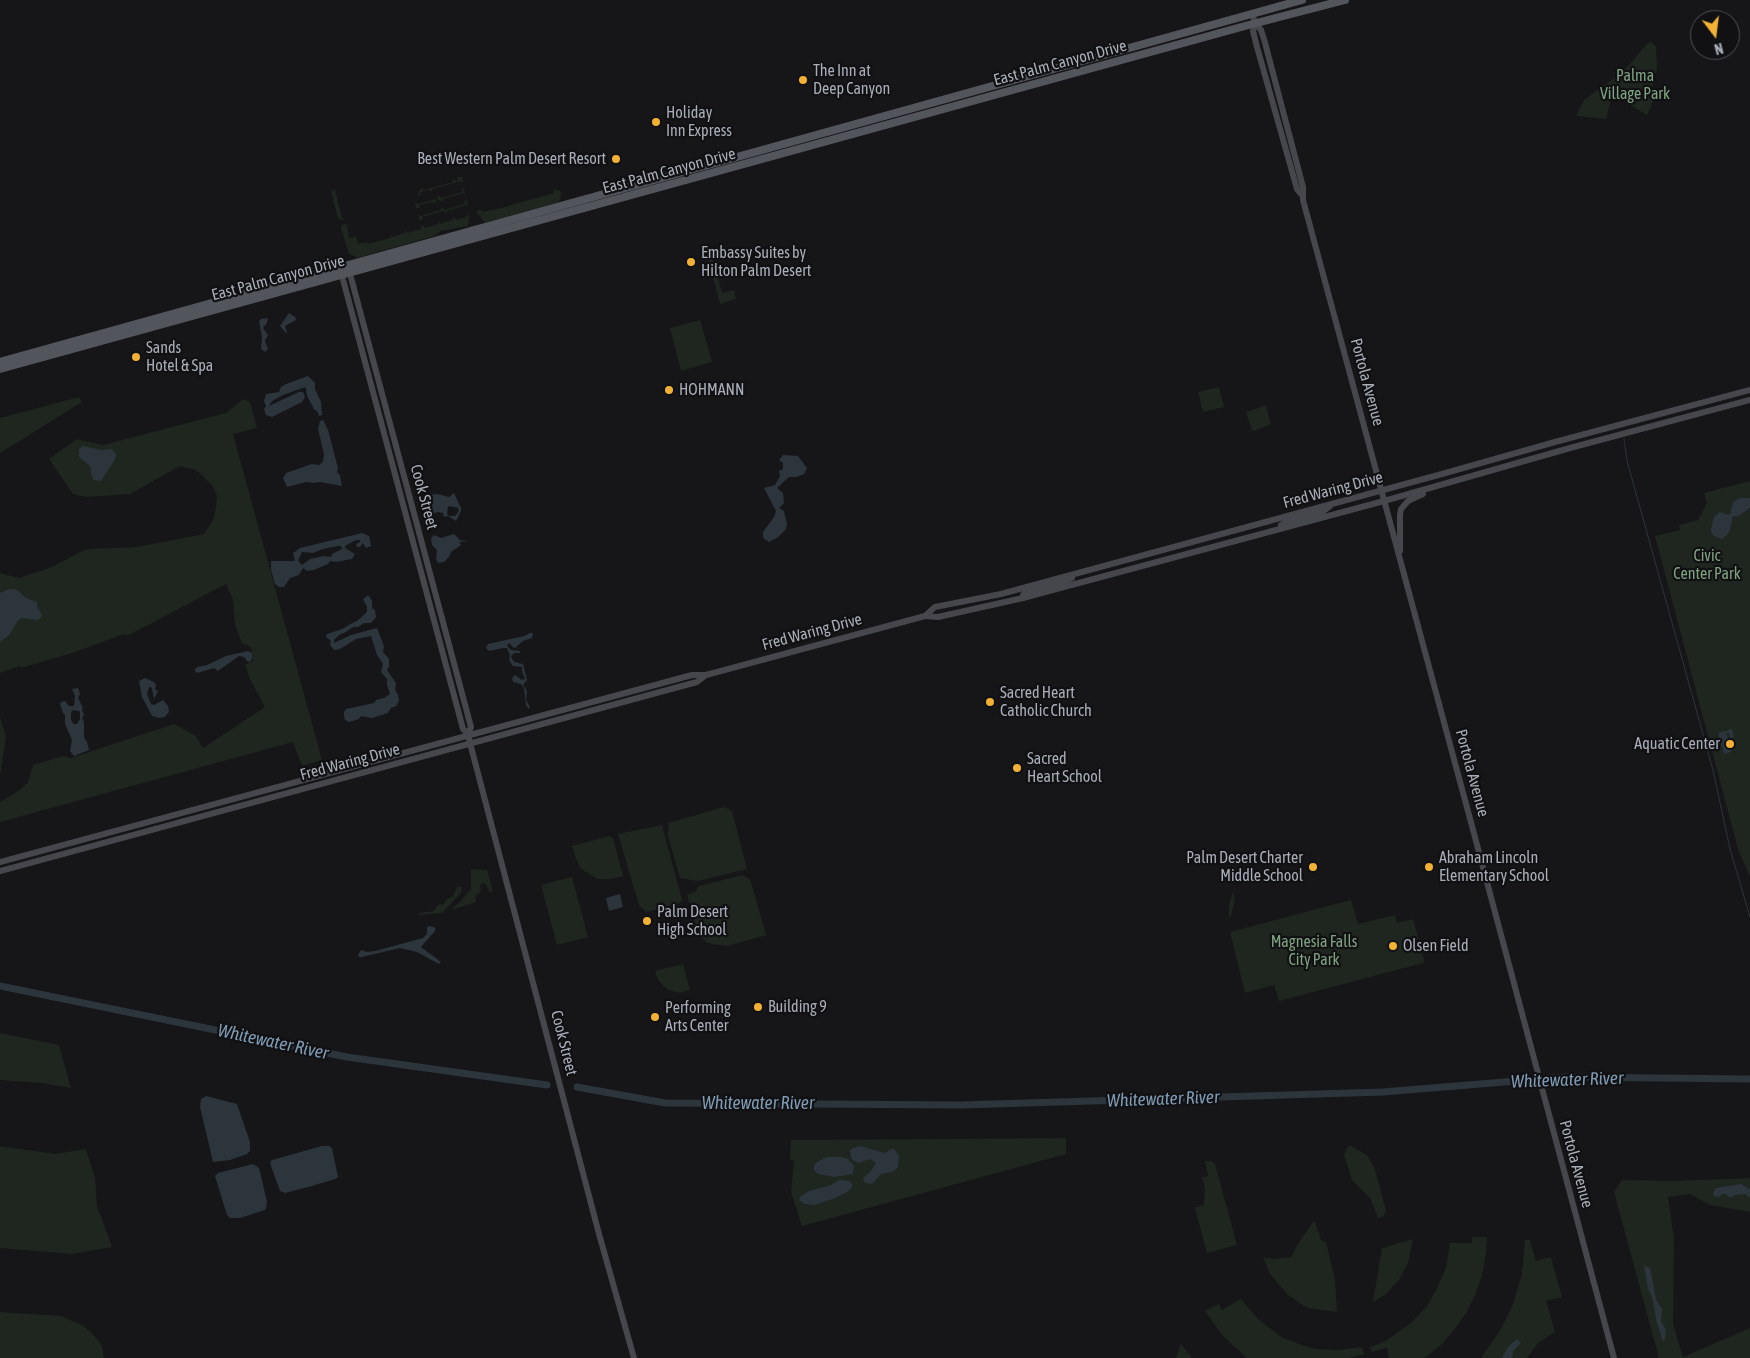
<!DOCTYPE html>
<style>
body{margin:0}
#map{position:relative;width:1750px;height:1358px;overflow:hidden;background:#161618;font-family:"Asap Condensed",sans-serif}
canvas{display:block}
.north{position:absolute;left:1690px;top:10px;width:50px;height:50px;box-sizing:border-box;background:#111113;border:1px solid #4d4f55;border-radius:50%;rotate:165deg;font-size:14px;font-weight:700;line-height:20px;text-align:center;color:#a8adb8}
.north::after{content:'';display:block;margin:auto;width:18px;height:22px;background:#f2b134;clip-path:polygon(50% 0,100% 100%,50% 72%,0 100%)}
</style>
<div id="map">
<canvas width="1750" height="1358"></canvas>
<div class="north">N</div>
</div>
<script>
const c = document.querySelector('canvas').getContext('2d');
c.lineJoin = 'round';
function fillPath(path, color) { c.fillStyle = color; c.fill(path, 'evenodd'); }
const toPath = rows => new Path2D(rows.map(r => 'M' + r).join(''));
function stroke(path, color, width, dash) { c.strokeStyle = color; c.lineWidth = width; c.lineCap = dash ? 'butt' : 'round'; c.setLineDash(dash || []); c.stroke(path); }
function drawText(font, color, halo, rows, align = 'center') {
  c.font = font + ' "Asap Condensed",sans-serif'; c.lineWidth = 4.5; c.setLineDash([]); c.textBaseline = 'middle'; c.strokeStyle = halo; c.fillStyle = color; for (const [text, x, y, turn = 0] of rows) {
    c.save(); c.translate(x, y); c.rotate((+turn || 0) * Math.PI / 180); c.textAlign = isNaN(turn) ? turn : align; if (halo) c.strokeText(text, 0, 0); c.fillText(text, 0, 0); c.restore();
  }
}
const green = toPath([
 [1651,42,1656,47,1657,69,1656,73,1653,77,1652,96,1655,97,1647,115,1612,94,1606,119,1576,116,1584,100,1616,77,1629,65,1647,44],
 [457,177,462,177,463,183,461,181,432,189,432,192,429,190,420,192,421,195,417,196,421,188,424,190,453,182,453,178,456,181,459,180],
 [338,188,335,190,342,218,346,219,341,220,338,218,331,191],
 [463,188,466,195,464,193,443,199,444,202,440,200,435,201,436,204,432,202,419,205,420,208,416,208,415,202,417,204,438,199,438,195,441,198,463,192,461,189],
 [553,189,560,191,561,195,560,200,557,203,488,222,484,222,479,215,486,213,478,215,477,211,480,209,482,212,497,209,554,193],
 [466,200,469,207,467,205,446,211,447,214,443,211,422,217,423,220,419,220,418,214,420,216,441,210,441,207,444,210,465,204,464,201],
 [468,213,470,217,460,222,469,218,468,226,441,231,434,236,356,258,355,256,349,254,341,228,342,225,347,224,349,238,356,236,358,244,367,242,368,244,390,238,390,234,392,237,405,233,405,230,407,233,421,229,421,226,423,225,425,228,438,224,439,221,440,224,453,220,453,217,456,220,467,217],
 [710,246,711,250,714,250,713,253,716,254,712,255,722,293,734,290,736,299,720,304,705,248],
 [700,320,712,362,681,371,670,328],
 [1219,387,1224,407,1203,412,1198,392],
 [79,397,82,402,0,453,0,418],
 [243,399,250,402,257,428,233,434,322,760,302,766,293,742,0,822,0,802,20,790,28,782,33,765,63,756,71,758,174,724,196,736,203,748,265,707,250,679,245,665,253,661,251,647,242,643,235,625,233,600,226,584,127,636,124,634,72,653,21,668,20,666,0,673,0,573,19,578,52,567,80,552,89,549,137,547,204,534,213,520,216,508,217,496,213,486,196,470,180,466,130,494,86,497,73,494,49,459,77,439,103,445,226,413],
 [1264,406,1266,406,1271,424,1254,431,1252,430,1246,412],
 [1750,481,1750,875,1749,875,1738,849,1655,536,1680,530,1679,525,1698,520,1707,503,1704,493],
 [0,717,6,736,0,777],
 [724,807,732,811,747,869,698,881,680,878,667,833,669,830,668,823],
 [662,825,682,900,680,903,646,912,639,905,618,834],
 [609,836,613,838,623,876,611,879,597,879,581,869,576,859,572,846],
 [471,869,487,870,493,892,489,892,486,884,482,883,480,885,481,892,475,896,476,902,451,910,461,901,471,889],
 [742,875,750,879,766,935,727,946,712,944,706,942,698,933,687,895,695,892,699,886],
 [572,877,588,937,557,945,541,885],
 [457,887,462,887,461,893,442,913,419,915,419,913,434,911,438,905,444,904,447,899,453,896],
 [1233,892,1235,900,1231,916,1229,919,1229,905],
 [1351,900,1358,924,1395,915,1397,923,1413,919,1424,960,1423,963,1279,1001,1274,985,1245,993,1230,932],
 [683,964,690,990,679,993,667,989,658,980,655,971],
 [0,1033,59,1045,71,1088,42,1083,0,1080],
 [1066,1138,1066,1154,802,1226,791,1192,794,1161,790,1160,791,1140],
 [1349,1145,1367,1155,1375,1169,1386,1211,1384,1216,1378,1218,1370,1198,1352,1180,1344,1155],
 [0,1146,55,1154,86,1149,95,1178,97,1206,112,1247,72,1254,0,1248],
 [1205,1161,1212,1161,1215,1164,1237,1245,1207,1253,1195,1208,1204,1205,1205,1188,1202,1177,1208,1176],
 [1750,1178,1750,1212,1710,1205,1690,1194,1668,1197,1674,1239,1673,1324,1683,1357,1750,1328,1750,1358,1659,1358,1614,1192,1622,1180,1675,1181],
 [1313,1222,1315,1222,1321,1240,1326,1242,1335,1280,1337,1312,1313,1309,1304,1306,1288,1295,1270,1274,1263,1257,1273,1259,1291,1257,1299,1242],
 [1472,1237,1487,1237,1486,1254,1482,1275,1475,1295,1466,1313,1454,1330,1441,1345,1425,1358,1389,1358,1387,1348,1372,1352,1370,1347,1384,1342,1411,1323,1427,1306,1436,1290,1446,1268,1450,1243,1472,1243],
 [1413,1239,1408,1263,1399,1280,1386,1294,1373,1302,1382,1248],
 [1525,1240,1530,1240,1536,1261,1551,1257,1562,1297,1546,1301,1555,1332,1538,1343,1527,1358,1481,1358,1501,1329,1512,1307,1522,1274],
 [1241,1299,1258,1319,1283,1338,1305,1346,1316,1349,1337,1350,1362,1347,1364,1354,1349,1358,1247,1358,1223,1336,1205,1311,1219,1304,1222,1310],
 [0,1312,61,1316,82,1325,92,1333,102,1346,104,1358,0,1358],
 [1181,1344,1188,1353,1192,1358,1176,1358]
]);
const water = toPath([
 [289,313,295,317,296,320,285,326,287,333,286,333,280,326],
 [268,318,267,323,263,328,268,335,265,341,268,349,265,352,261,349,262,337,259,321,261,319],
 [308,376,315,383,315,389,321,402,322,415,319,416,318,412,314,409,307,396,306,389,305,387,283,395,272,401,269,406,299,392,303,392,305,397,302,402,272,417,266,415,264,409,266,406,264,401,266,394,279,392,281,387,286,384],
 [323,420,328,430,338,468,337,472,340,475,342,486,320,482,313,483,306,482,287,487,283,478,286,473,312,464,319,465,323,462,324,454,318,429,320,421],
 [83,446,101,450,111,449,116,454,115,459,101,481,94,480,91,474,91,467,79,457,79,449],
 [783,455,798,456,807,468,804,474,797,477,789,477,777,488,783,493,784,503,779,508,784,511,787,524,786,529,777,538,769,542,763,538,763,532,774,517,776,511,764,488,775,485,780,476,779,471,783,469,783,463,779,460],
 [454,493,461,508,461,511,456,521,448,516,444,517,443,513,438,512,427,516,423,512,423,505,428,495,437,494,449,497],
 [450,506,458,508,459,511,455,516,449,516,447,514,448,507],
 [1740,498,1750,498,1750,508,1738,516,1733,516,1729,533,1722,539,1716,537,1712,534,1711,529,1714,517,1720,512,1728,515,1731,513,1731,508,1734,501],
 [362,533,369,536,371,546,366,548,363,543,360,547,357,547,356,544,360,542,360,540,356,540,345,546,345,548,355,554,352,559,336,562,330,561,328,564,314,570,307,571,303,568,299,575,290,578,284,587,279,587,275,584,271,570,271,561,295,561,293,553,300,548],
 [338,546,341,546,342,549,332,554,331,557,324,556,310,559,302,565,298,561,302,552,313,553,323,549],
 [454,534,460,540,468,541,459,542,461,545,451,552,449,557,444,562,438,563,436,559,437,550,432,545,431,538,434,535,441,538],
 [10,589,17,590,26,598,37,602,37,606,42,615,41,618,37,620,22,618,18,620,9,635,0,642,0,593],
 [367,596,369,596,372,601,372,608,375,610,376,617,371,623,364,623,358,627,353,627,346,632,339,635,334,640,334,643,351,635,377,628,384,646,383,652,389,659,389,667,387,670,396,683,395,690,398,695,399,701,396,706,391,708,388,713,372,718,361,716,359,719,349,722,345,720,344,716,344,712,346,709,374,703,376,700,384,698,390,694,387,685,387,679,381,672,383,664,377,655,371,636,356,639,340,649,334,650,330,645,331,641,326,637,327,634,342,629,358,620,367,612,367,607,363,599],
 [530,633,533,633,532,638,523,641,516,647,514,648,509,643,507,646,511,650,520,651,520,653,514,653,511,657,514,662,523,664,527,680,523,685,527,691,526,700,530,707,529,709,526,705,524,688,521,684,513,682,512,678,515,675,522,680,525,679,522,671,522,667,513,666,509,660,510,656,507,648,503,648,489,651,486,648,488,644,524,636],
 [248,651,252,653,252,659,250,662,247,661,244,657,239,656,218,671,214,668,197,673,195,671,195,669,198,667,207,665,226,656],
 [145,678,154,682,156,685,155,689,158,691,154,699,152,689,151,687,149,687,147,694,151,704,154,705,163,700,168,706,169,712,165,717,159,718,152,716,142,697,139,681],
 [78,688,80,694,78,698,83,708,82,710,84,715,82,718,84,722,84,737,87,742,89,750,74,756,70,751,72,740,65,724,65,715,63,713,60,704,61,702,65,701,69,706,74,706,75,696,72,689],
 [73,710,79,711,80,712,80,719,77,724,74,724,71,720,71,712],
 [1732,729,1734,737,1730,738,1729,733,1726,733,1730,744,1724,746,1725,747,1730,746,1731,752,1724,754,1718,733],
 [620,894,623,907,609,911,606,898],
 [431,926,435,928,435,931,421,947,441,962,439,964,417,952,400,948,362,957,359,957,358,955,361,950,367,952,375,951,423,938,427,934,427,927],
 [206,1096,237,1104,250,1142,250,1151,247,1154,230,1160,213,1162,200,1107,201,1099],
 [322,1146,329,1146,332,1148,338,1177,335,1179,312,1186,285,1193,280,1191,271,1166,270,1162,272,1160],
 [860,1146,885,1153,891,1149,894,1149,899,1156,898,1168,892,1172,881,1174,872,1184,866,1183,864,1181,863,1178,870,1172,876,1163,870,1159,859,1163,854,1161,851,1158,850,1151,853,1148],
 [827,1157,842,1157,848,1159,854,1166,853,1174,834,1177,818,1174,814,1170,814,1166,817,1162],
 [253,1164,259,1168,261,1176,267,1202,266,1208,265,1210,240,1218,230,1218,227,1215,215,1176,218,1173],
 [839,1180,850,1181,852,1184,852,1188,847,1192,835,1198,815,1205,805,1204,799,1200,801,1196,809,1191,831,1185],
 [1741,1184,1750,1189,1750,1198,1745,1194,1735,1195,1730,1198,1726,1194,1722,1194,1719,1197,1714,1196,1713,1193,1716,1188],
 [1644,1265,1650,1268,1656,1299,1662,1309,1661,1321,1666,1330,1665,1339,1664,1341,1662,1339,1657,1323,1652,1297,1648,1289],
 [1517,1339,1521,1343,1513,1351,1512,1358,1502,1358,1508,1347]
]);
const stream = toPath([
 [1624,439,1627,461,1713,770,1730,849,1750,917]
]);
const river = toPath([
 [0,986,347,1057,547,1085],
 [577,1087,665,1103,961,1105,1383,1092,1565,1077,1750,1079]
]);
const secondary = toPath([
 [1252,13,1255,23,1261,30,1264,39,1303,187,1303,200,1472,826,1614,1358],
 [1255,23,1253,31,1257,47,1297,189,1302,195],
 [349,270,471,727,468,734,470,743,599,1234,634,1358],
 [341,272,463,729,468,734],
 [1281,528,1281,525,1286,522,1322,512,1330,506],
 [1400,551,1400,515,1401,509,1408,501,1423,494],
 [1023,598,1023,595,1027,592,1063,582,1072,578],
 [925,616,935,607,1001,594,1442,474,1555,442,1750,390],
 [0,862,692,675,706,675,925,616,938,617,1023,598,1384,501,1570,448,1750,400],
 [0,871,697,682,706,675]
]);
const primary = toPath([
 [0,362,1302,0],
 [0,369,1245,26,1345,0]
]);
const markers = [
 [803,80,5,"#f2b134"],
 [656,122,5,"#f2b134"],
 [616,159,5,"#f2b134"],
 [691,262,5,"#f2b134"],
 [136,357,5,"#f2b134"],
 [669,390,5,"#f2b134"],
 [990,702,5,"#f2b134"],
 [1730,744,5,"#f2b134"],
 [1017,768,5,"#f2b134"],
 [1313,867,5,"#f2b134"],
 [1429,867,5,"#f2b134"],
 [647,921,5,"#f2b134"],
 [1393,946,5,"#f2b134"],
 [758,1007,5,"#f2b134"],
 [655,1017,5,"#f2b134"]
];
const streetNames = [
 ["East Palm Canyon Drive",1060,63,-15],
 ["East Palm Canyon Drive",669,171,-15],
 ["East Palm Canyon Drive",278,278,-15],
 ["Portola Avenue",1367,382,75],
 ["Fred Waring Drive",1333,490,-15],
 ["Cook Street",424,497,75],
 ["Fred Waring Drive",812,632,-15],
 ["Fred Waring Drive",350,762,-15],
 ["Portola Avenue",1472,773,75],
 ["Cook Street",564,1043,76],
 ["Portola Avenue",1576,1164,75]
];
const poiNames = [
 ["The Inn at",813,71],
 ["Deep Canyon",813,89],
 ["Holiday",666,113],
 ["Inn Express",666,131],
 ["Best Western Palm Desert Resort",606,159,"right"],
 ["Embassy Suites by",701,253],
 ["Hilton Palm Desert",701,271],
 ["Sands",146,348],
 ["Hotel & Spa",146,366],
 ["HOHMANN",679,390],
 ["Sacred Heart",1000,693],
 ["Catholic Church",1000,711],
 ["Aquatic Center",1720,744,"right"],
 ["Sacred",1027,759],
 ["Heart School",1027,777],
 ["Palm Desert Charter",1303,858,"right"],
 ["Middle School",1303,876,"right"],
 ["Abraham Lincoln",1439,858],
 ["Elementary School",1439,876],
 ["Palm Desert",657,912],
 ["High School",657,930],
 ["Olsen Field",1403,946],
 ["Building 9",768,1007],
 ["Performing",665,1008],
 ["Arts Center",665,1026]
];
const parkNames = [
 ["Palma",1635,76],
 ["Village Park",1635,94],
 ["Civic",1707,556],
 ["Center Park",1707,574],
 ["Magnesia Falls",1314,942],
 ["City Park",1314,960]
];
const waterNames = [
 ["Whitewater River",273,1042,12],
 ["Whitewater River",1567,1080,-2],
 ["Whitewater River",1163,1099,-2],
 ["Whitewater River",758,1103]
];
fillPath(green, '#1e261f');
fillPath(water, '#2c353c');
stroke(stream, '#2c353c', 1);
stroke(river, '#2c353c', 7);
stroke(secondary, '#45474d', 6);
stroke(primary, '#53555c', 8);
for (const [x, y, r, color] of markers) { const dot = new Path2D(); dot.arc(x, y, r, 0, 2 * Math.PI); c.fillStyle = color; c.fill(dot); stroke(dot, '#111113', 2); }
drawText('16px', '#a8adb8', '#111113', streetNames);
drawText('16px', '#a8adb8', '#111113', poiNames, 'left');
drawText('16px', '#7fa381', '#111113', parkNames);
drawText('italic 18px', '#7f9bb3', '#111113', waterNames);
</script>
